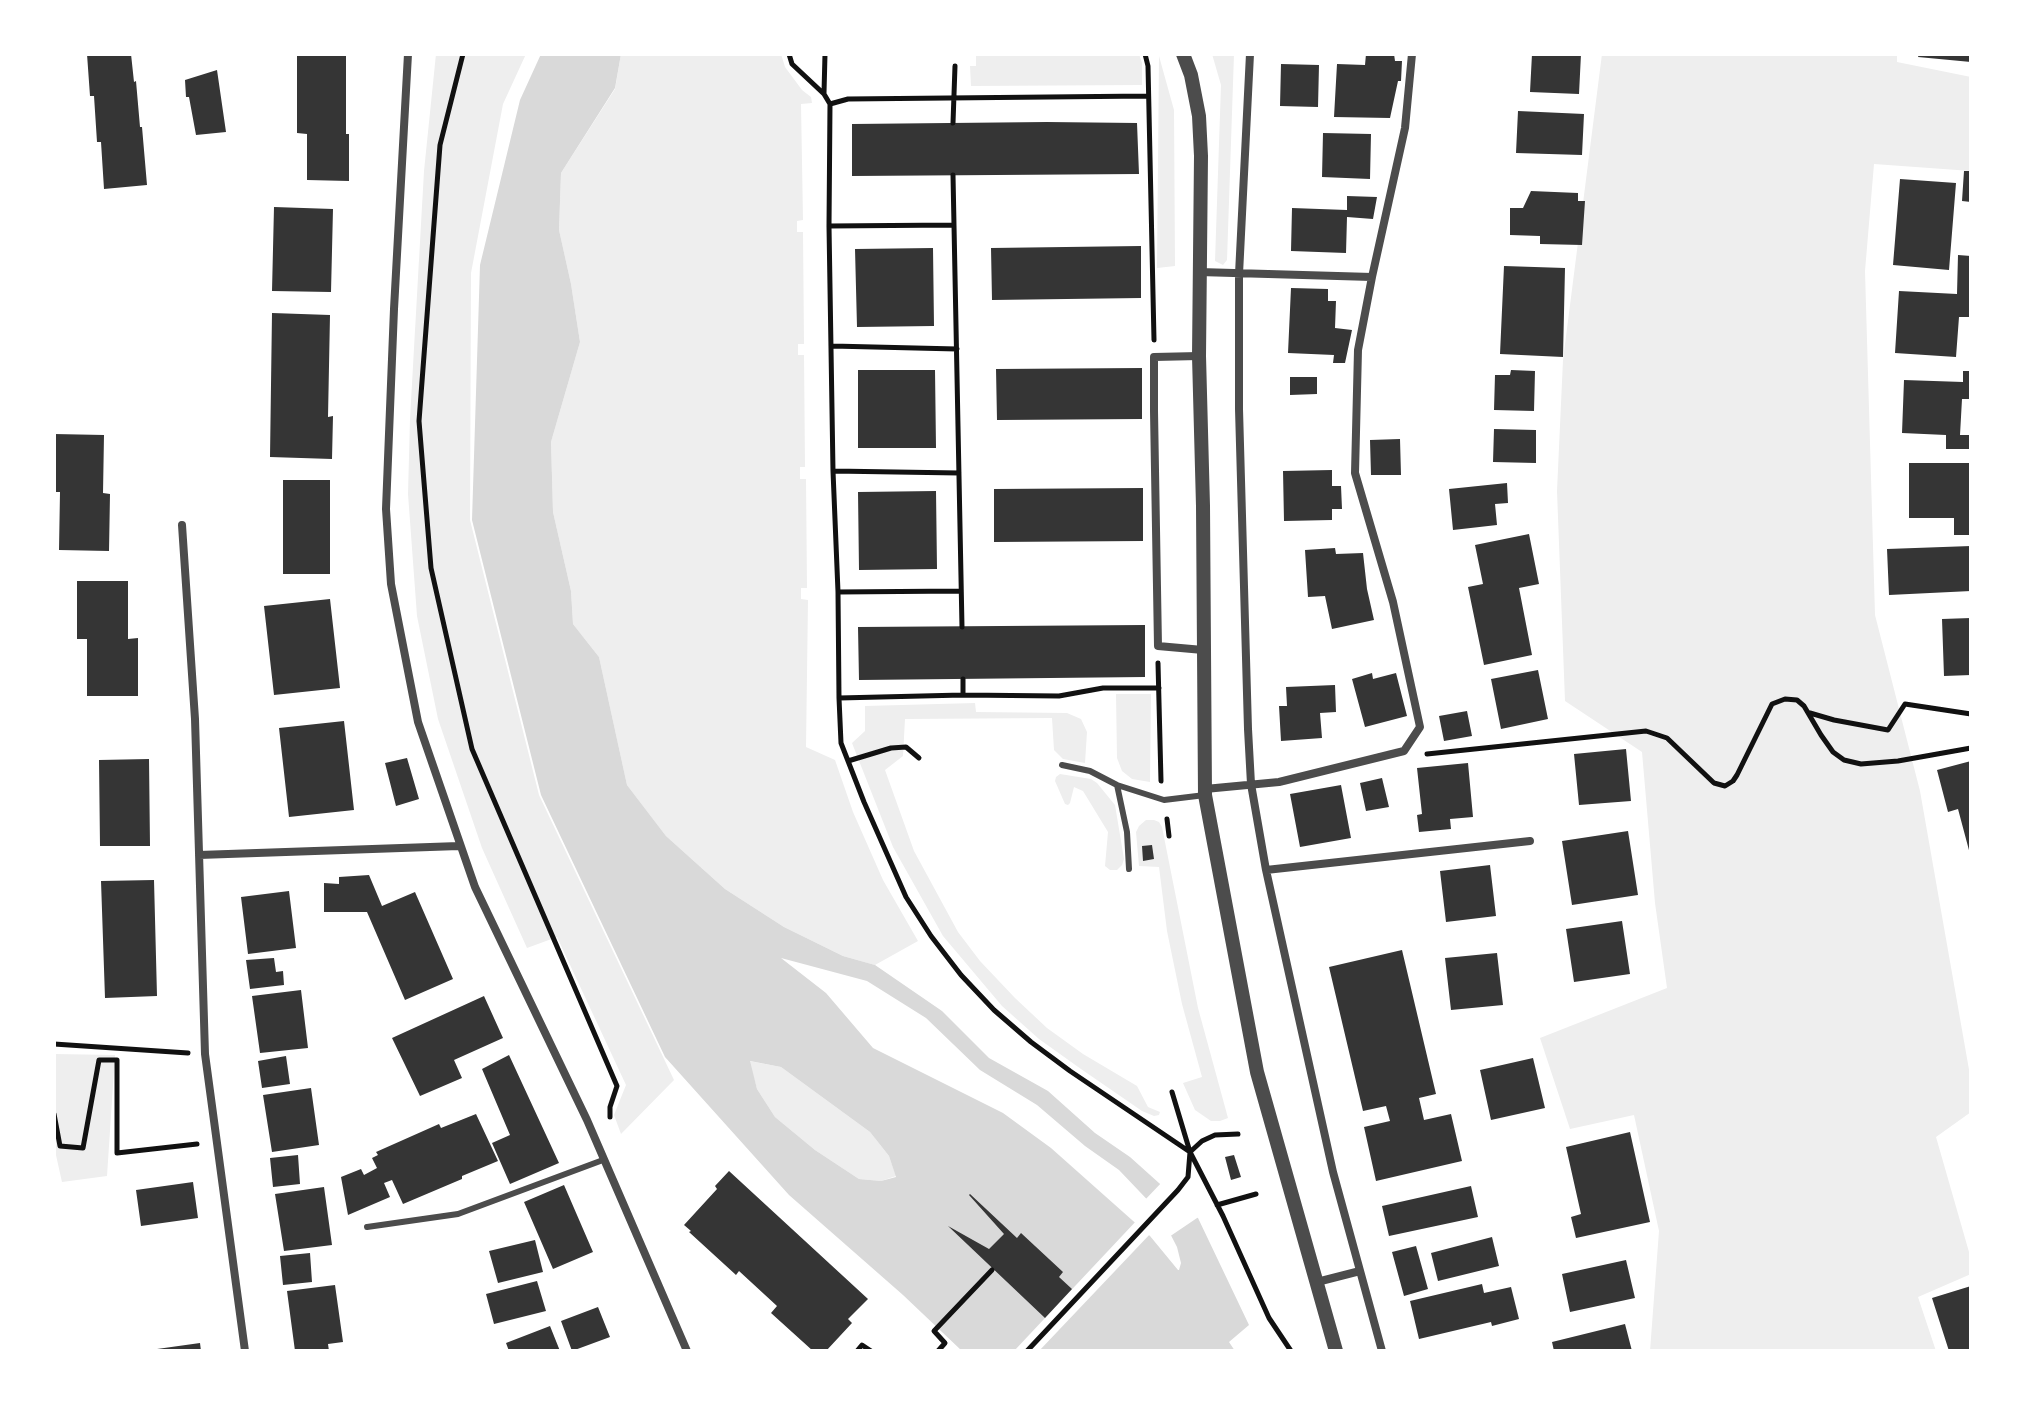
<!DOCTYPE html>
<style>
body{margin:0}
#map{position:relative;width:2025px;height:1405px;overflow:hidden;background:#fff;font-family:"Varela Round",sans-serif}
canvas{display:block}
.frame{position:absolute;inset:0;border:56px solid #fff;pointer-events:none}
</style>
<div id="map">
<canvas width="2025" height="1405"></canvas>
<div class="frame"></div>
</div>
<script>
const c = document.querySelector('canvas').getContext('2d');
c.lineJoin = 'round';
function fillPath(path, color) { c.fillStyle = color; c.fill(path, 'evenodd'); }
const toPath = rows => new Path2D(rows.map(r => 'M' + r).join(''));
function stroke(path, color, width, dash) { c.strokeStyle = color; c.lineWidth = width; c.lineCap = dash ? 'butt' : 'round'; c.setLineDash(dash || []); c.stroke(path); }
const green = toPath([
 [436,54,526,54,503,104,471,273,470,520,539,795,674,1080,621,1134,614,1115,626,1085,557,937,527,948,482,848,438,719,417,616,408,494,410,419,424,171],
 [621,54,781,54,785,67,802,90,811,97,812,103,801,104,803,220,797,221,797,232,803,232,804,344,798,344,798,355,804,355,805,467,800,467,800,479,806,479,807,588,801,588,801,599,808,600,806,747,835,760,853,812,883,880,918,941,875,965,843,956,784,927,725,889,666,836,627,785,599,657,573,624,571,591,553,512,551,442,580,342,571,284,559,230,561,173,615,89],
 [976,54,1139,54,1142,63,1142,85,971,86,970,66,976,66],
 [1212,54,1234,54,1227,260,1223,265,1215,261,1221,85],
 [1602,54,1897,54,1897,62,1971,77,1971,171,1874,164,1865,271,1875,615,1920,791,1971,1081,1971,1112,1936,1137,1971,1259,1971,1274,1918,1297,1936,1351,1650,1351,1659,1231,1634,1115,1570,1129,1540,1038,1667,988,1655,903,1642,752,1565,701,1557,491,1563,360],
 [1159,56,1174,110,1175,266,1157,268],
 [1116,694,1151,694,1150,782,1132,779,1122,771,1117,758],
 [975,703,976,712,1067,713,1081,719,1087,732,1085,763,1063,759,1054,750,1052,718,905,719,903,756,885,770,914,851,958,932,980,961,1015,998,1047,1028,1083,1054,1137,1086,1148,1107,1160,1112,1159,1115,1154,1116,1142,1111,1081,1069,1039,1039,1002,1006,943,936,893,847,852,743,865,731,865,706],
 [1060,774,1091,779,1097,783,1115,805,1124,859,1122,865,1117,870,1110,870,1105,866,1108,832,1083,791,1074,787,1070,803,1068,805,1065,804,1055,781,1056,777],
 [1146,820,1154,820,1159,822,1162,827,1198,1008,1228,1118,1220,1121,1211,1121,1195,1110,1183,1083,1202,1077,1182,1004,1167,931,1159,867,1139,866,1136,832,1139,826],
 [54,1054,115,1055,107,1176,62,1182,54,1146],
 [749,1061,781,1067,870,1132,889,1156,896,1176,881,1181,859,1179,815,1150,775,1117,757,1089]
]);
const water = toPath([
 [541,54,621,54,615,88,561,173,559,230,571,284,580,342,551,442,553,512,571,591,573,624,599,657,627,785,666,836,725,889,784,927,843,956,875,965,942,1011,989,1058,1048,1091,1095,1133,1130,1157,1198,1218,1249,1325,1229,1342,1235,1351,962,1351,903,1295,789,1195,665,1057,541,795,472,520,480,265,520,100],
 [781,958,867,981,926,1018,980,1070,1037,1105,1085,1146,1119,1170,1159,1212,1177,1247,1181,1263,1179,1270,1178,1270,1150,1236,1051,1148,1003,1113,873,1048,826,993],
 [750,1061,781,1067,870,1132,889,1156,896,1177,881,1181,859,1179,815,1150,775,1117,757,1089]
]);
const pier = toPath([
 [1163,1181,1200,1216,1169,1237,1156,1215,1143,1202],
 [1138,1219,1152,1232,1039,1351,1014,1351]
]);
const building = toPath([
 [87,54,131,54,134,82,136,81,140,127,142,127,147,185,104,189,101,142,97,142,94,96,90,96],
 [297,54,346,54,346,134,349,134,349,181,307,180,307,134,297,133],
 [1366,54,1394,54,1395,61,1402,61,1401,81,1398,81,1390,118,1334,117,1337,64,1365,65],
 [1532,54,1581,54,1579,94,1530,92],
 [1919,54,1971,54,1971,62,1918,57],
 [1281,64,1319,65,1318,107,1280,106],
 [217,70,226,132,196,135,189,97,186,97,185,80],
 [1518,111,1584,114,1582,155,1516,153],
 [1047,122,1137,123,1139,174,852,176,852,124],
 [1323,133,1371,134,1370,179,1322,177],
 [1964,171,1971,171,1971,202,1962,201],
 [1900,179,1956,183,1949,270,1893,265],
 [1531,191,1578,193,1578,201,1585,201,1582,245,1540,244,1540,236,1510,235,1510,208,1523,208],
 [1347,196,1377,197,1373,219,1347,217,1346,253,1291,251,1292,208,1347,210],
 [274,207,333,209,331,292,272,291],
 [1141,246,1141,298,992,300,991,248],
 [933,248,934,326,857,327,855,249],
 [1958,255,1971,256,1971,317,1959,317,1956,357,1895,353,1899,291,1957,294],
 [1504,266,1565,268,1563,357,1500,354],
 [1291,288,1328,289,1328,301,1336,301,1335,328,1352,330,1345,363,1333,363,1334,355,1288,353],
 [272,313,330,315,328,417,333,416,332,459,270,457],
 [1142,368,1142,419,997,420,996,369],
 [858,370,935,370,936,448,858,448],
 [1511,370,1535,371,1534,411,1494,410,1495,375,1510,375],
 [1963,371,1971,371,1971,399,1962,399,1960,435,1971,435,1971,449,1946,449,1946,435,1902,433,1904,380,1963,382],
 [1290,377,1317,377,1317,394,1290,395],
 [1494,429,1536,430,1536,463,1493,462],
 [54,434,104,435,103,493,110,494,109,551,59,550,60,492,54,492],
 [1400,439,1401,475,1371,475,1370,440],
 [1909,463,1969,463,1971,535,1954,535,1954,518,1909,518],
 [1332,470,1332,486,1341,486,1342,509,1332,509,1332,520,1284,521,1283,471],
 [283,480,330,480,330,574,283,574],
 [1507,483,1508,503,1495,504,1497,525,1453,530,1449,489],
 [1143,488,1143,541,994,542,994,489],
 [936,491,937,569,859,570,858,492],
 [1529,534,1539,584,1519,588,1532,655,1484,665,1468,587,1483,584,1475,545],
 [1971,546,1971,591,1889,595,1887,549],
 [1335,548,1336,554,1363,553,1367,589,1374,620,1332,629,1325,596,1308,597,1305,550],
 [77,581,128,581,128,639,138,638,138,696,87,696,87,639,77,639],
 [330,599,340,688,274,695,264,606],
 [1971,618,1971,675,1944,676,1942,619],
 [1145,625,1145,677,859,680,858,627],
 [1538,670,1548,719,1501,729,1491,679],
 [1372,673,1373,679,1396,673,1407,716,1365,727,1352,679],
 [1335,685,1336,712,1320,713,1322,738,1281,741,1279,706,1287,706,1286,687],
 [1467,711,1472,736,1444,741,1439,716],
 [344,721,354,810,289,817,279,728],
 [1626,749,1631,801,1579,805,1574,754],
 [407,758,419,799,396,806,385,763],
 [149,759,150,846,100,846,99,760],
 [1971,761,1971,854,1970,854,1958,809,1948,812,1937,770],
 [1468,763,1473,817,1450,819,1451,829,1419,832,1417,815,1422,814,1417,768],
 [1382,778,1389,807,1366,811,1360,783],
 [1341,785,1351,838,1300,847,1290,794],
 [1628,831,1638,895,1572,905,1562,841],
 [1152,845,1154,859,1143,861,1142,846],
 [1490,865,1496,916,1446,922,1440,871],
 [369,875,382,906,415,892,453,979,405,1000,367,912,324,912,324,883,339,884,339,877],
 [154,880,157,996,105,998,101,881],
 [289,891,296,948,248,954,241,897],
 [1622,921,1630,974,1574,982,1566,929],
 [1402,950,1436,1094,1419,1098,1424,1120,1451,1114,1462,1161,1376,1181,1364,1127,1390,1121,1386,1106,1363,1111,1329,967],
 [1497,953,1503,1005,1451,1010,1445,958],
 [274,958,276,972,283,971,284,985,250,989,246,960],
 [301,990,308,1048,260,1053,252,996],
 [484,996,503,1038,454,1060,462,1078,420,1096,392,1038],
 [509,1055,559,1163,510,1184,492,1143,510,1135,482,1069],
 [286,1056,290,1084,262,1088,258,1061],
 [1533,1058,1545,1108,1491,1120,1480,1070],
 [311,1088,319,1145,272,1152,263,1095],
 [476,1114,498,1161,462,1176,462,1179,403,1204,392,1180,384,1183,390,1197,348,1215,341,1177,361,1169,364,1175,377,1168,372,1158,378,1155,376,1152,439,1124,441,1128],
 [1630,1132,1650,1222,1576,1238,1571,1217,1581,1214,1566,1147],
 [298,1155,300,1184,273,1187,270,1158],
 [1234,1155,1241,1177,1231,1180,1225,1157],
 [729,1171,868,1299,848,1319,852,1323,826,1351,813,1351,771,1313,777,1306,739,1271,736,1275,689,1232,691,1231,684,1225,717,1189,715,1186],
 [193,1182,198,1218,141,1226,136,1190],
 [564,1185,593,1252,553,1269,524,1202],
 [1471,1186,1478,1217,1389,1236,1382,1206],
 [324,1187,332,1245,284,1251,275,1194],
 [970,1194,1017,1238,1021,1233,1063,1272,1059,1277,1072,1289,1045,1318,948,1226,989,1249,1004,1234,969,1195],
 [1492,1237,1499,1266,1438,1281,1431,1253],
 [535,1240,543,1272,498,1283,489,1251],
 [1416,1246,1428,1289,1404,1296,1392,1252],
 [310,1253,312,1282,283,1285,280,1256],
 [1626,1260,1635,1298,1570,1312,1562,1274],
 [537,1281,546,1311,494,1324,486,1294],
 [1482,1284,1484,1293,1511,1287,1519,1319,1492,1326,1491,1322,1419,1339,1410,1301],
 [335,1285,343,1342,328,1344,329,1351,295,1351,287,1291],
 [1971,1286,1971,1350,1949,1351,1932,1298],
 [598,1307,610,1337,572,1351,561,1321],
 [1625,1324,1632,1351,1554,1351,1552,1342],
 [550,1326,560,1351,509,1351,506,1343],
 [200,1343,201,1351,158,1351,157,1349]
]);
const path = toPath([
 [463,54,440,145,419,421,431,568,472,749,617,1086,610,1107,610,1117],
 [789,54,792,64,824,94,830,104,829,226,833,471,838,592,839,698,841,743,864,802,906,897,931,936,961,975,994,1010,1031,1042,1070,1071,1190,1152],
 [1145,54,1148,66,1154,340],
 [824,93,825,54],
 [830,104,848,99,1148,96],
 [953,123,955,66],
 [953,175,962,627],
 [829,226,954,225],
 [832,346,957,349],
 [833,471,959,473],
 [838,592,961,591],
 [1158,663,1161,781],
 [963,679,963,695],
 [839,698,963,695,1059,696,1103,688,1159,688],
 [1810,713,1834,720,1888,730,1905,704,1971,714],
 [1427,754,1646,731,1667,738,1714,783,1725,786,1733,781,1737,775,1772,704,1785,699,1797,700,1804,706,1821,735,1833,752,1844,760,1861,764,1898,761,1971,748],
 [848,761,891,748,906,747,919,758],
 [1167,819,1169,836],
 [54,1044,188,1053],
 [1172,1092,1190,1152,1223,1216,1269,1318,1291,1351],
 [54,1114,60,1146,83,1148,99,1060,117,1060,117,1153,197,1144],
 [1217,1205,1256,1194],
 [857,1351,862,1345,871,1351],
 [938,1351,945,1343,934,1331,992,1270],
 [1027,1351,1178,1190,1188,1177,1190,1152,1202,1141,1215,1135,1238,1134]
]);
const service = toPath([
 [1062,765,1090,771,1117,785,1164,800,1205,795],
 [1117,785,1127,832,1129,869],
 [367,1227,458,1214,603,1160]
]);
const minor = toPath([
 [408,54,394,309,386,509,391,584,418,722,475,887,587,1120,687,1351],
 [1250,54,1239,274,1239,409,1248,729,1251,784,1266,870,1333,1172,1382,1351],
 [1199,272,1372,277,1405,128,1412,54],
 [1199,356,1154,357,1154,411,1158,646,1203,650],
 [182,525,195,719,205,1054,245,1351],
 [1205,789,1279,782,1404,751,1420,727,1393,602,1355,473,1358,350,1372,277],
 [199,855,459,846],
 [1266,870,1530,841],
 [1317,1282,1360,1271]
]);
const tertiary = toPath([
 [1183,54,1191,75,1199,116,1201,156,1199,356,1203,506,1205,795,1257,1072,1336,1351]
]);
fillPath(green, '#eee');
fillPath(water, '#d9d9d9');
fillPath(pier, '#fff');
fillPath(building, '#353535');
stroke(path, '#111', 5);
stroke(service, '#4c4c4c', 6);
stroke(minor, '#4c4c4c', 8);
stroke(tertiary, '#4c4c4c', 14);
</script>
